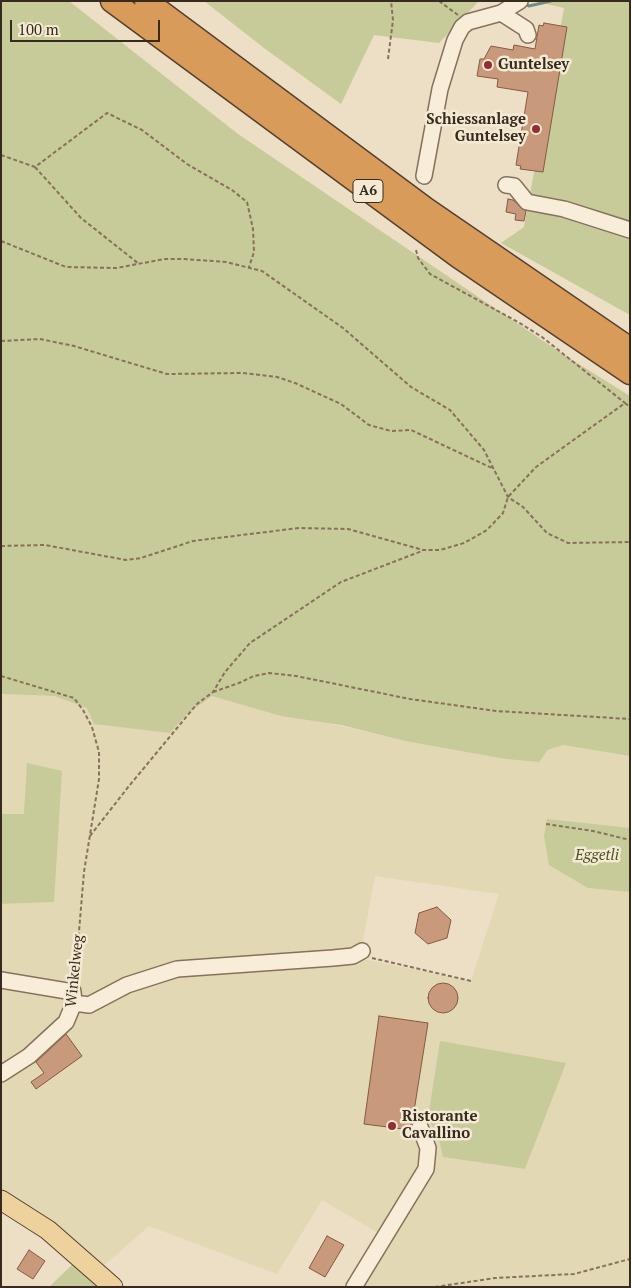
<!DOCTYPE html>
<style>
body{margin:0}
#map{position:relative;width:631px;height:1288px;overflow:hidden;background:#ecdfc5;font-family:"PT Serif",serif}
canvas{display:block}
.frame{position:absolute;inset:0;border:2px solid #372a1f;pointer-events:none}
.scale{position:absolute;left:10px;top:20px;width:150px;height:22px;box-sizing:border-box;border:2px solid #372a1f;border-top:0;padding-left:6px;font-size:15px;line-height:18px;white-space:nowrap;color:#372a1f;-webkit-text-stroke:4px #f4ead4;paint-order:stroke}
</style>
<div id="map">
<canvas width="631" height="1288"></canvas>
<div class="frame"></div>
<div class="scale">100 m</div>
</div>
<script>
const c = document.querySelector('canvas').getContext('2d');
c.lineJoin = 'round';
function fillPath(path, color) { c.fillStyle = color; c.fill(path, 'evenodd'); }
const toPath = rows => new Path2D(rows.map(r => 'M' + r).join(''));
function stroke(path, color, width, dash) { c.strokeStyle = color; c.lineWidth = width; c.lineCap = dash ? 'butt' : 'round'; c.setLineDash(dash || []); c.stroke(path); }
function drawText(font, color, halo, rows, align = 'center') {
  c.font = font + ' "PT Serif",serif'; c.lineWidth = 5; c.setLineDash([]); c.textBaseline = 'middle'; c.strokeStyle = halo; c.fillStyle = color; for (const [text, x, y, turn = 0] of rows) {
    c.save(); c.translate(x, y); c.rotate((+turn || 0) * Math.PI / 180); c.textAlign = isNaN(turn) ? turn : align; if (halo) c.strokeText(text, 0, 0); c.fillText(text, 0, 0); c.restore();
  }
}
const farmland = toPath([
 [1,694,54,696,87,708,181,721,186,715,212,696,405,741,505,759,539,762,548,750,563,745,630,756,630,828,592,825,588,888,630,892,630,1287,359,1287,387,1238,322,1200,277,1274,149,1226,101,1268,1,1193,1,904,54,902,24,814,1,814],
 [375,876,499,894,471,981,358,958,362,946],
 [565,1063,525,1169,443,1157,439,1140,428,1118]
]);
const green = toPath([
 [1,1,69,1,238,134,558,351,630,396,630,756,563,745,548,750,539,762,505,759,405,741,341,725,281,716,212,696,186,715,170,733,94,724,87,708,54,696,1,694],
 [204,1,479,1,439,43,374,35,341,104,264,48],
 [534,1,630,1,630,315,501,243,524,227,564,8],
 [27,763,62,771,54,902,1,904,1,814,24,814],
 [547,819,630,828,630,892,588,888,549,865,544,836],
 [440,1041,566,1063,525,1169,443,1157,439,1140,428,1118],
 [76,1261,106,1287,49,1287]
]);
const stream = toPath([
 [524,3,529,6,551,1]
]);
const building = toPath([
 [544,23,567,27,543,172,520,169,521,166,516,165,528,92,497,87,498,79,477,76,480,59,484,59,491,46,513,50,514,45,535,49,539,25,543,26,544,23],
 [508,199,513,200,526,211,524,221,515,220,516,214,506,212,508,199],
 [437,907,451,920,447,938,428,944,415,933,419,913,437,907],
 '428 998a15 15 0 1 1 30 0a15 15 0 1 1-30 0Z',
 [379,1016,428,1023,411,1130,364,1124,379,1016],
 [66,1034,82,1056,36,1089,31,1082,44,1073,36,1062,66,1034],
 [327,1236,344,1245,325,1277,309,1268,327,1236],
 [29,1250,45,1261,33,1279,17,1269,29,1250]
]);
const path = toPath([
 [439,1,458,15],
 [388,59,393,20,391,1],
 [1,155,35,167,107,113,142,130,187,164,232,190,247,202,253,229,254,252,249,267],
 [35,167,81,218,139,264],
 [1,241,66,267,116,268,165,259,184,259,226,262,262,271,343,328,411,387,450,410,484,450,508,497,523,507,547,533,568,543,630,542],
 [416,250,418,258,430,274,518,322,542,337,625,403],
 [1,341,40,339,74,346,167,374,243,373,277,377,295,383,341,404,369,425,391,431,411,430,494,469],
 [1,546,45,545,126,560,141,558,193,541,299,528,348,529,423,550,440,550,464,543,487,530,503,513,508,497,536,467,625,403,630,407],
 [1,676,74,698,83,710,92,727,99,752,99,779,84,872,75,979],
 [213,692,239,683,254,676,269,673,296,676,410,699,496,711,630,719],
 [546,824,593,831,630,840],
 [90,836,129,786,197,704,213,692,225,672,250,643,341,582,422,551],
 [372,958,471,981],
 [435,1287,495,1278,574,1274,630,1259]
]);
const minor = toPath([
 [501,13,526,29,528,35],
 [424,176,440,89,455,40,462,27,468,22,501,13,520,1],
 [506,185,514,186,527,202,564,209,630,230],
 [1,980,73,992,74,1003,66,1022,29,1056,1,1074],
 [74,1003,89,1005,127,985,177,969,333,958,353,956,362,951],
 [354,1287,426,1169,428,1148,420,1127]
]);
const major = toPath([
 [1,1200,48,1230,113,1287]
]);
const highway = toPath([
 [112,1,459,257,630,373],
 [146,1,426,209,630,349]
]);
const markers = [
 [488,65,5,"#932e33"],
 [536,129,5,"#932e33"],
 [392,1126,5,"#932e33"]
];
const shields = [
 [368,191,30]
];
const shieldNames = [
 ["A6",368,191]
];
const poiNames = [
 ["Guntelsey",498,65],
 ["Schiessanlage",526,120,"right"],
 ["Guntelsey",526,137,"right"],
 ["Ristorante",402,1117],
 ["Cavallino",402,1134]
];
const parkNames = [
 ["Eggetli",597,856]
];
const streetNames = [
 ["Winkelweg",75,971,-84]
];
fillPath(farmland, '#e2d8b3');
fillPath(green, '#c7ca99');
stroke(stream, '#6e8e84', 3);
fillPath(building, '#c9997c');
stroke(building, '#855a43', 1);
stroke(minor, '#87715c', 18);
stroke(major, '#553f30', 21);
stroke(highway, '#553f30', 25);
stroke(path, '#87715c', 2, [4, 2.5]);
stroke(minor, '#f7edd8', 15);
stroke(major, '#eed29e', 19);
stroke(highway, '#d89b59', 22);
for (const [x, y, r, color] of markers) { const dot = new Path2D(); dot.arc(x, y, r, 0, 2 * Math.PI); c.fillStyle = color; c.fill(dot); stroke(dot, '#f4ead4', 2); }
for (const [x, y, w] of shields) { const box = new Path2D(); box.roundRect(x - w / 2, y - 11.5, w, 23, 4); c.fillStyle = '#f4ead4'; c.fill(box); stroke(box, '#372a1f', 1); }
drawText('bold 14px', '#372a1f', null, shieldNames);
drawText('bold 15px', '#372a1f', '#f4ead4', poiNames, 'left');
drawText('italic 15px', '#4a5326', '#f4ead4', parkNames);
drawText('15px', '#372a1f', '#f4ead4', streetNames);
</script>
